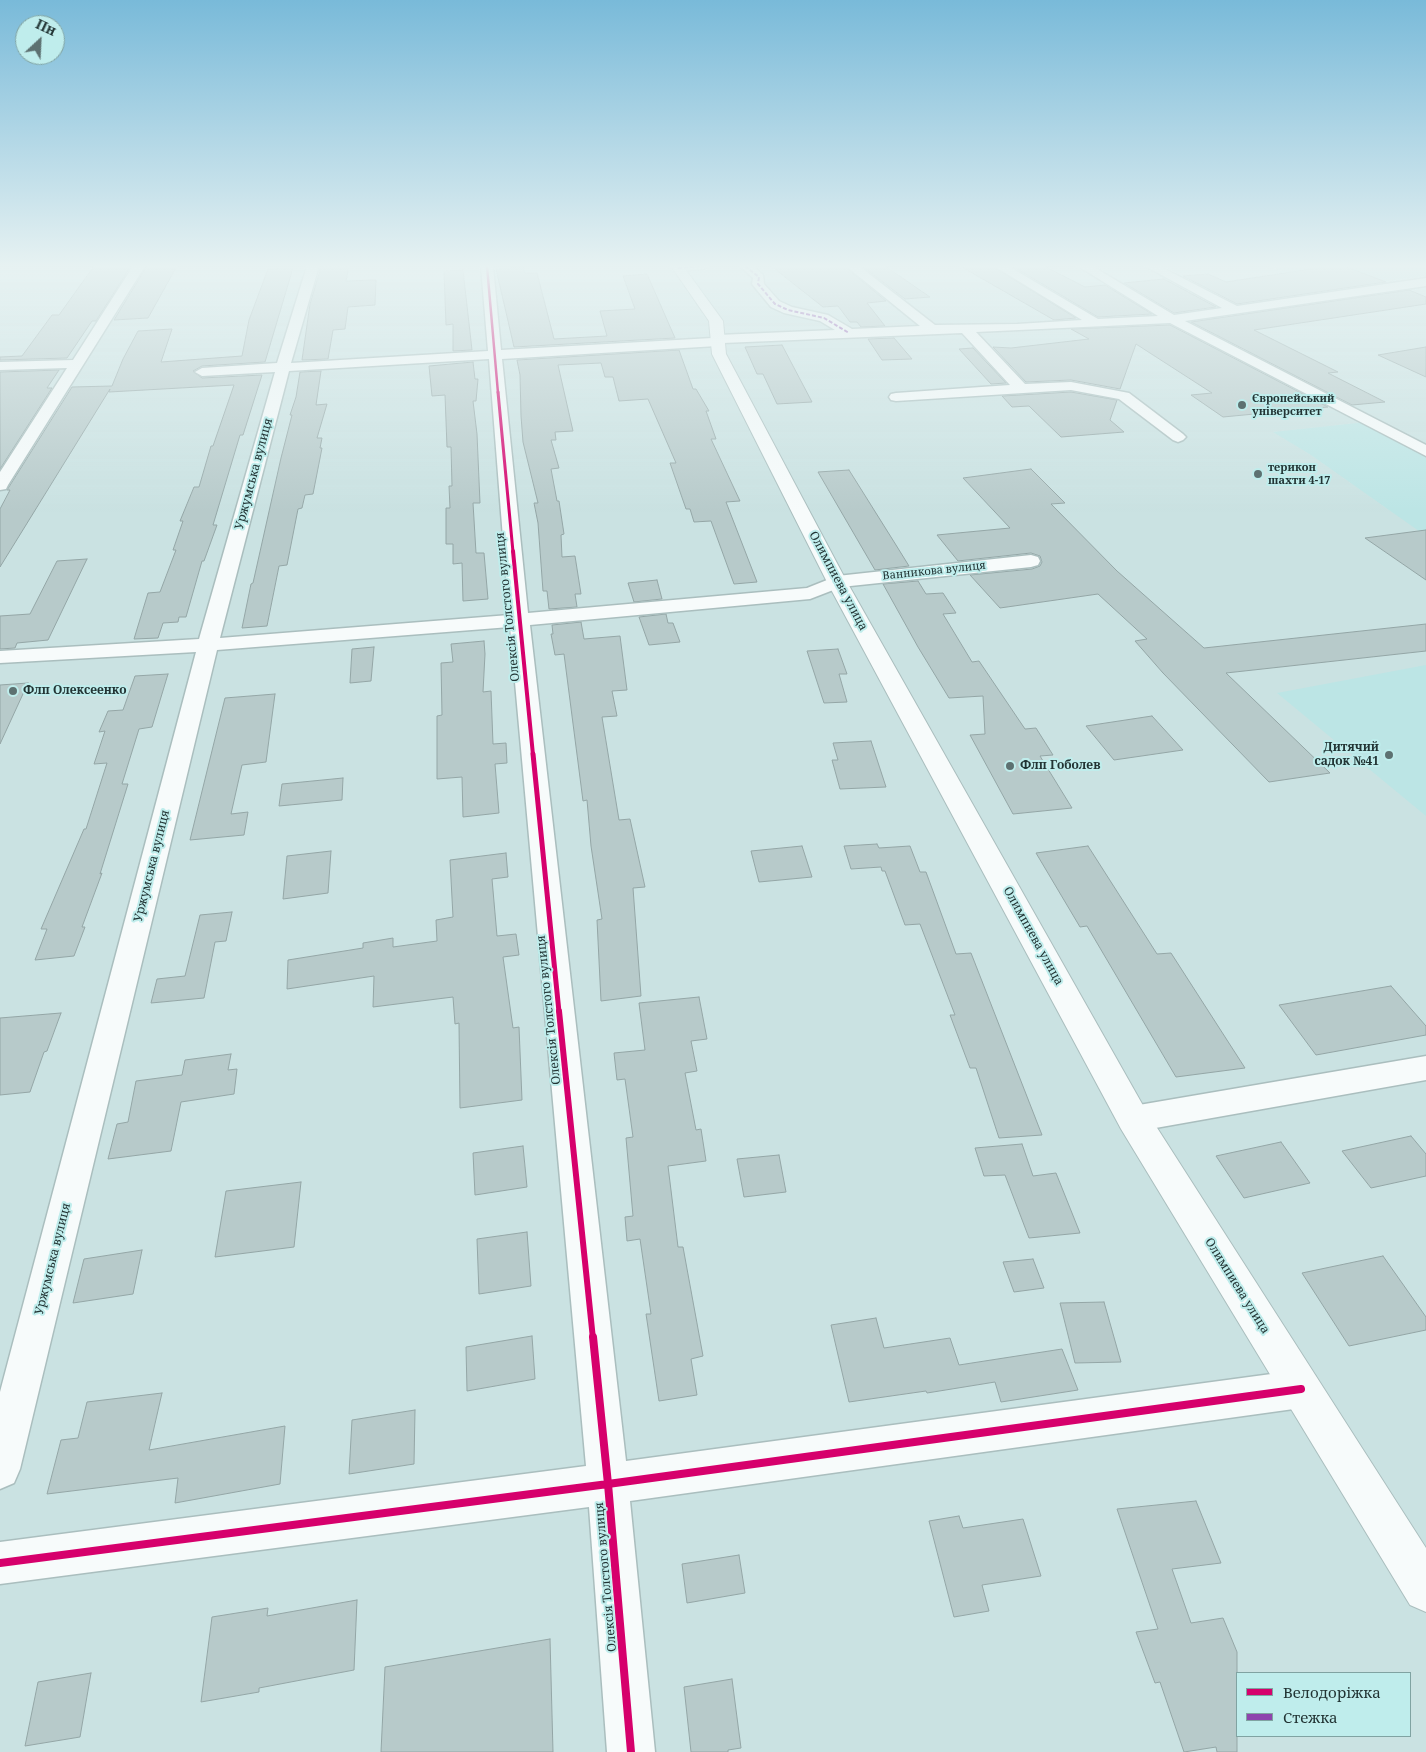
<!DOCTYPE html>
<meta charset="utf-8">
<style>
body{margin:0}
#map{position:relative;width:1426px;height:1752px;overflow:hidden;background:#cae2e2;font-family:"Noto Serif",serif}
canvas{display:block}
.legend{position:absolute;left:1236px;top:1672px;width:175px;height:65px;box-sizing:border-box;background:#bfedec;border:1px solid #80a3a2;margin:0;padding:6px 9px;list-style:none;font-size:15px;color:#223434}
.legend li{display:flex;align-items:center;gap:10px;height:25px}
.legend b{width:25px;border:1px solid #80a3a2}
.north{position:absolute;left:15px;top:15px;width:50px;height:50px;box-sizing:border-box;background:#bfedec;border:1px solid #80a3a2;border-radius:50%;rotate:25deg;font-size:14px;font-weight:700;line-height:20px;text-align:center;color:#223434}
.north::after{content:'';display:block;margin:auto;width:18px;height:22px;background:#5d7171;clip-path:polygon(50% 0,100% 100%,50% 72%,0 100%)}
</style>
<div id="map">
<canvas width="1426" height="1752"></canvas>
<ul class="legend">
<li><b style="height:6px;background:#d6006c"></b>Велодоріжка</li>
<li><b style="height:6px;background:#8e44ad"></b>Стежка</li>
</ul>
<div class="north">Пн</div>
</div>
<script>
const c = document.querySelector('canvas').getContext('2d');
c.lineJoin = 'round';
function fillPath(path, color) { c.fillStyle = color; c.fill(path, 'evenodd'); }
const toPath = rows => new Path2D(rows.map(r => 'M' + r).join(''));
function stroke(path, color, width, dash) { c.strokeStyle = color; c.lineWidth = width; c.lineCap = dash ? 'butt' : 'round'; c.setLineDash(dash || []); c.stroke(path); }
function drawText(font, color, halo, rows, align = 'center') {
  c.font = font + ' "Noto Serif",serif'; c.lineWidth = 4; c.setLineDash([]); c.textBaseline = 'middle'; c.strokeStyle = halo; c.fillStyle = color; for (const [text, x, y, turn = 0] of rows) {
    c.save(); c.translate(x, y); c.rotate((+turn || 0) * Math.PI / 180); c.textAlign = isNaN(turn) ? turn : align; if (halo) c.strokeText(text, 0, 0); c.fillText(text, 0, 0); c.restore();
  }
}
const built = toPath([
 [1269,266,1426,266,1426,276,1323,289],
 [1367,422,1426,454,1426,536,1311,455,1273,432],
 [1426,665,1426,816,1277,693]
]);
const building = toPath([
 [94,266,131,266,96,321,92,321,67,358,0,360,0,357,22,356,52,315,59,315,94,266],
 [147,266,177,266,148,318,114,320,147,266],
 [349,266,346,281,376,280,375,305,348,307,345,329,333,330,328,359,302,360,310,304,321,267,349,266],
 [771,266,844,266,886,301,867,303,885,326,861,327,857,322,850,322,838,306,823,307,771,266],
 [862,266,885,266,930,297,905,299,862,266],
 [960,266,992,266,1076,318,1054,320,960,266],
 [1012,266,1044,266,1085,287,1105,285,1152,314,1098,317,1012,266],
 [1331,266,1344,266,1386,282,1237,304,1183,276,1208,274,1226,282,1331,266],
 [523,267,525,273,537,273,554,339,607,336,600,311,635,309,623,276,647,274,675,338,514,347,496,269,523,267],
 [293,268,265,362,202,366,193,371,202,378,262,375,243,435,240,435,213,525,217,525,204,561,202,561,186,617,179,617,178,622,163,623,158,638,134,639,148,593,160,592,176,550,173,550,183,521,180,521,194,487,199,487,211,446,213,446,234,385,109,392,110,389,0,567,0,509,10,490,7,490,72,387,112,386,123,359,138,331,172,329,161,362,242,356,249,320,268,269,293,268],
 [463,270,472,350,453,351,453,324,446,325,444,271,463,270],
 [1164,279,1216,307,1174,313,1124,283,1164,279],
 [1409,290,1426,297,1426,304,1254,330,1338,372,1328,373,1385,402,1352,405,1191,322,1409,290],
 [1170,325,1328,407,1223,417,1191,395,1212,393,1136,344,1120,389,1071,380,1026,382,993,347,1011,348,1089,339,1071,329,1170,325],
 [894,338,912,359,882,360,868,339,894,338],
 [782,345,812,402,777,404,763,374,757,374,745,347,782,345],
 [1426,347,1426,377,1378,355,1426,347],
 [973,348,1006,383,991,384,959,349,973,348],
 [679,350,693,389,696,389,709,411,706,411,716,439,711,439,740,501,726,502,757,582,734,584,711,521,694,522,690,509,686,509,670,463,676,463,648,399,619,401,613,377,605,377,601,363,558,365,573,431,555,432,556,440,551,440,559,468,551,469,557,501,559,501,564,534,561,535,562,557,575,556,581,594,575,594,577,607,549,609,547,591,543,591,538,523,534,503,538,503,523,442,521,416,520,375,517,360,679,350],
 [473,362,475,379,478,379,476,401,473,401,477,434,480,503,473,503,476,553,484,553,488,599,463,601,462,563,453,564,453,544,446,544,446,508,450,508,449,486,452,486,451,447,447,447,445,395,432,396,429,366,473,362],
 [59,370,47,388,52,388,0,469,0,372,59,370],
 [321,371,316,405,327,404,317,438,322,438,320,448,322,448,313,494,305,495,302,508,298,509,287,565,279,566,267,626,242,628,251,584,253,583,281,458,292,415,290,415,296,397,300,372,321,371],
 [1071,392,1117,400,1110,420,1124,432,1061,437,1029,406,1012,407,1002,396,1071,392],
 [1031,469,1065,503,1051,504,1117,571,1204,648,1426,624,1426,651,1226,673,1330,773,1269,782,1163,673,1135,641,1147,639,1098,594,1000,608,970,575,1032,569,1040,566,1042,562,1040,556,1031,553,958,561,937,535,1010,528,963,478,1031,469],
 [849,470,896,545,909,566,875,570,818,472,849,470],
 [1426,530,1426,580,1365,538,1426,530],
 [87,559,48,640,17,643,15,648,0,649,0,616,30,614,57,561,87,559],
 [657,580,662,599,634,602,628,583,657,580],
 [918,581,926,594,943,593,956,613,943,614,972,662,979,661,1025,729,1036,728,1053,755,1040,756,1072,808,1013,814,970,735,985,734,983,696,949,698,918,647,883,584,918,581],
 [666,614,668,623,673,623,680,642,649,645,639,617,666,614],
 [581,622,584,639,620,636,627,690,612,691,617,716,602,717,619,820,630,819,645,887,633,888,641,996,601,1001,597,920,602,919,591,846,587,800,583,801,564,654,555,655,551,634,553,634,552,625,581,622],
 [484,641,485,654,483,692,491,691,493,744,506,743,507,763,495,764,499,813,463,817,462,777,437,779,437,716,442,715,441,663,453,662,451,644,484,641],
 [374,647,371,681,350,683,352,649,374,647],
 [838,649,847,674,839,674,847,702,824,703,807,651,838,649],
 [168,674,152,727,139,729,122,784,128,784,100,874,102,873,82,927,85,927,74,956,35,960,47,929,41,929,84,829,86,829,107,763,94,764,105,731,99,732,108,711,123,710,135,676,168,674],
 [28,683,0,744,0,685,28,683],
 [275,694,266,762,242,765,231,814,248,812,244,835,190,840,225,698,275,694],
 [1152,716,1183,750,1114,760,1086,726,1152,716],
 [871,741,886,787,840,789,832,760,838,760,833,743,871,741],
 [343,778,342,800,279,806,282,784,343,778],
 [877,844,879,848,910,846,920,872,926,872,956,954,971,953,1042,1135,999,1138,976,1068,970,1068,950,1015,955,1015,920,924,905,925,885,871,882,871,881,867,851,869,844,846,877,844],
 [802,846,812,877,759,882,751,851,802,846],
 [1088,846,1157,954,1171,953,1245,1068,1176,1077,1087,926,1080,927,1036,853,1088,846],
 [331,851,328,893,283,899,287,856,331,851],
 [506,853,508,877,492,879,497,936,516,934,519,955,503,957,513,1028,519,1027,522,1100,460,1108,459,1023,455,1024,453,997,373,1007,374,976,287,989,288,960,363,948,363,943,393,938,393,947,437,941,436,920,453,917,450,860,506,853],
 [232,912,226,941,215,942,204,998,151,1003,157,979,185,976,200,915,232,912],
 [1391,986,1426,1026,1426,1035,1316,1055,1279,1005,1391,986],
 [699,997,707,1039,691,1041,697,1071,685,1073,696,1130,701,1129,706,1161,668,1166,678,1247,683,1247,703,1356,691,1359,697,1395,659,1401,646,1314,651,1314,640,1239,627,1241,625,1217,633,1216,626,1138,633,1137,625,1079,617,1080,614,1053,645,1050,639,1003,699,997],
 [61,1013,47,1051,44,1052,30,1092,0,1095,0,1018,61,1013],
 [231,1054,228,1070,237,1069,234,1094,181,1102,171,1151,108,1159,117,1124,128,1122,136,1081,182,1075,185,1060,231,1054],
 [1411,1136,1426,1154,1426,1176,1371,1188,1342,1151,1411,1136],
 [1281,1142,1310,1183,1244,1198,1216,1156,1281,1142],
 [1022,1144,1033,1176,1056,1173,1080,1233,1029,1238,1005,1175,984,1176,975,1148,1022,1144],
 [523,1146,527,1187,475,1195,473,1153,523,1146],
 [779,1155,786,1192,744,1197,737,1159,779,1155],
 [301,1182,294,1247,215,1257,226,1191,301,1182],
 [527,1232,531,1286,479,1294,477,1239,527,1232],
 [142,1250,133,1294,73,1303,84,1259,142,1250],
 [1383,1256,1426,1317,1426,1330,1349,1346,1302,1273,1383,1256],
 [1033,1259,1044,1288,1014,1292,1003,1262,1033,1259],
 [1104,1302,1121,1362,1075,1363,1060,1303,1104,1302],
 [876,1318,884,1348,950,1338,959,1365,1062,1349,1078,1390,1001,1402,995,1382,927,1393,926,1391,849,1402,831,1325,876,1318],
 [532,1336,535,1379,467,1391,466,1347,532,1336],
 [162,1393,149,1450,285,1426,280,1484,175,1503,178,1478,47,1494,61,1440,78,1438,87,1402,162,1393],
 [415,1410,414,1464,349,1474,352,1420,415,1410],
 [1196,1501,1221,1563,1172,1569,1191,1623,1223,1618,1237,1652,1237,1752,1217,1752,1216,1747,1184,1752,1160,1682,1155,1683,1136,1632,1158,1629,1117,1509,1196,1501],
 [959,1516,963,1528,1023,1519,1041,1576,982,1585,989,1611,954,1617,929,1521,959,1516],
 [739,1555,745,1593,687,1603,682,1564,739,1555],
 [357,1600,354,1670,259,1688,259,1692,201,1702,212,1617,268,1608,267,1616,357,1600],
 [550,1639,553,1752,381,1752,385,1667,550,1639],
 [91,1673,80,1737,25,1746,38,1682,91,1673],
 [732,1679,741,1748,728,1750,728,1752,691,1752,684,1687,732,1679]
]);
const street = toPath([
 [133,266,145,266,8,485,6,489,0,490,0,472,67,368,0,370,0,362,73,360,133,266],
 [307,266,319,266,291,363,488,351,481,266,493,266,501,350,712,338,718,335,835,330,820,321,784,313,771,307,752,284,753,278,740,266,753,266,763,275,764,284,779,301,792,307,828,315,852,329,920,326,846,266,859,266,935,325,1017,324,1082,320,994,266,1008,266,1098,319,1158,316,1078,266,1092,266,1174,315,1222,308,1145,266,1159,266,1237,306,1426,278,1426,286,1185,321,1426,445,1426,456,1170,323,976,332,1025,384,1071,382,1129,393,1183,434,1186,437,1183,440,1178,442,1173,440,1119,399,1071,390,896,401,891,400,889,397,891,394,896,393,1010,385,962,333,723,343,717,346,502,359,528,613,807,588,837,576,1031,555,1038,557,1040,561,1038,565,1031,567,841,587,810,599,530,625,626,1461,1301,1370,1315,1376,1320,1389,1315,1402,1301,1408,630,1501,655,1752,607,1752,589,1507,0,1584,0,1542,586,1466,510,627,217,650,20,1469,14,1483,0,1489,0,1392,196,652,0,663,0,651,199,639,275,372,202,376,195,372,202,368,277,363,307,266],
 [489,359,509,615,220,638,289,371,489,359],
 [673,266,709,266,704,269,678,271,674,270,673,266],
 [1426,1056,1426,1080,1133,1132,1122,1128,1117,1119,1122,1110,1133,1106,1426,1056]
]);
const secondary = toPath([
 [671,266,683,266,723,321,726,354,847,582,1145,1109,1426,1548,1426,1612,1410,1605,1121,1129,827,582,712,354,709,321,671,266]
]);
const quiet = toPath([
 [745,266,759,277,758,284,775,304,788,310,824,318,849,333],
 [678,268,704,266]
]);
const cyclewayFar5 = toPath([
 [487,266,498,393]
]);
const cyclewayFar4 = toPath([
 [498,392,513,552]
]);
const cyclewayFar3 = toPath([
 [513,551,533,755]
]);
const cyclewayFar2 = toPath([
 [533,754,559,1012]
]);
const cyclewayFar1 = toPath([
 [559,1011,593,1339]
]);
const cycleway = toPath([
 [593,1337,608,1484,631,1752],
 [0,1563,608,1484,1301,1389]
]);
const markers = [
 [1242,405,5,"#5d7171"],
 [1258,474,5,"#5d7171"],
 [13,691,5,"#5d7171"],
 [1389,755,5,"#5d7171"],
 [1010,766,5,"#5d7171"]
];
const farPoinames = [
 ["Європейський",1252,399],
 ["університет",1252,412],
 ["терикон",1268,468],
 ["шахти 4-17",1268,481]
];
const farStreetnames = [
 ["Ванникова вулиця",934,571,-6]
];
const streetNames = [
 ["Уржумська вулиця",254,474,-75],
 ["Олимпиева улица",838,581,62],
 ["Олексія Толстого вулиця",508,607,-96],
 ["Уржумська вулиця",152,866,-76],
 ["Олимпиева улица",1033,936,61],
 ["Олексія Толстого вулиця",549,1010,-96],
 ["Уржумська вулиця",53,1259,-76],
 ["Олимпиева улица",1237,1286,58],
 ["Олексія Толстого вулиця",606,1577,-95]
];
const poiNames = [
 ["Флп Олексеенко",23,691],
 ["Дитячий",1379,748,"right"],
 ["садок №41",1379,762,"right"],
 ["Флп Гоболев",1020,766]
];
fillPath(built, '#bce5e5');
fillPath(building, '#b7caca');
stroke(building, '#94a6a6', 1);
stroke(street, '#aabebe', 3);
stroke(secondary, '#aabebe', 2);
fillPath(street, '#f7fbfb');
fillPath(secondary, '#f7fbfb');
stroke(quiet, '#8e44ad', 2, [4, 2]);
stroke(cyclewayFar5, '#d6006c', 2.5);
stroke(cyclewayFar4, '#d6006c', 3);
stroke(cyclewayFar3, '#d6006c', 4);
stroke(cyclewayFar2, '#d6006c', 5);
stroke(cyclewayFar1, '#d6006c', 6);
stroke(cycleway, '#d6006c', 8);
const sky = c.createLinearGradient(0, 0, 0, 512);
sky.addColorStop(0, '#79bad9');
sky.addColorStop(0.52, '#e7f2f2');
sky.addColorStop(1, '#e7f2f200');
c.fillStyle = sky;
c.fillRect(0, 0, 1426, 512);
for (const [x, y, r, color] of markers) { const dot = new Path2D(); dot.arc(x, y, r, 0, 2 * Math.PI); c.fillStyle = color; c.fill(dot); stroke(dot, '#bfedec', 2); }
drawText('bold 11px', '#223434', '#bfedec', farPoinames, 'left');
drawText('11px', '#223434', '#bfedec', farStreetnames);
drawText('12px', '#223434', '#bfedec', streetNames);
drawText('bold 12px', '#223434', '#bfedec', poiNames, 'left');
</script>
